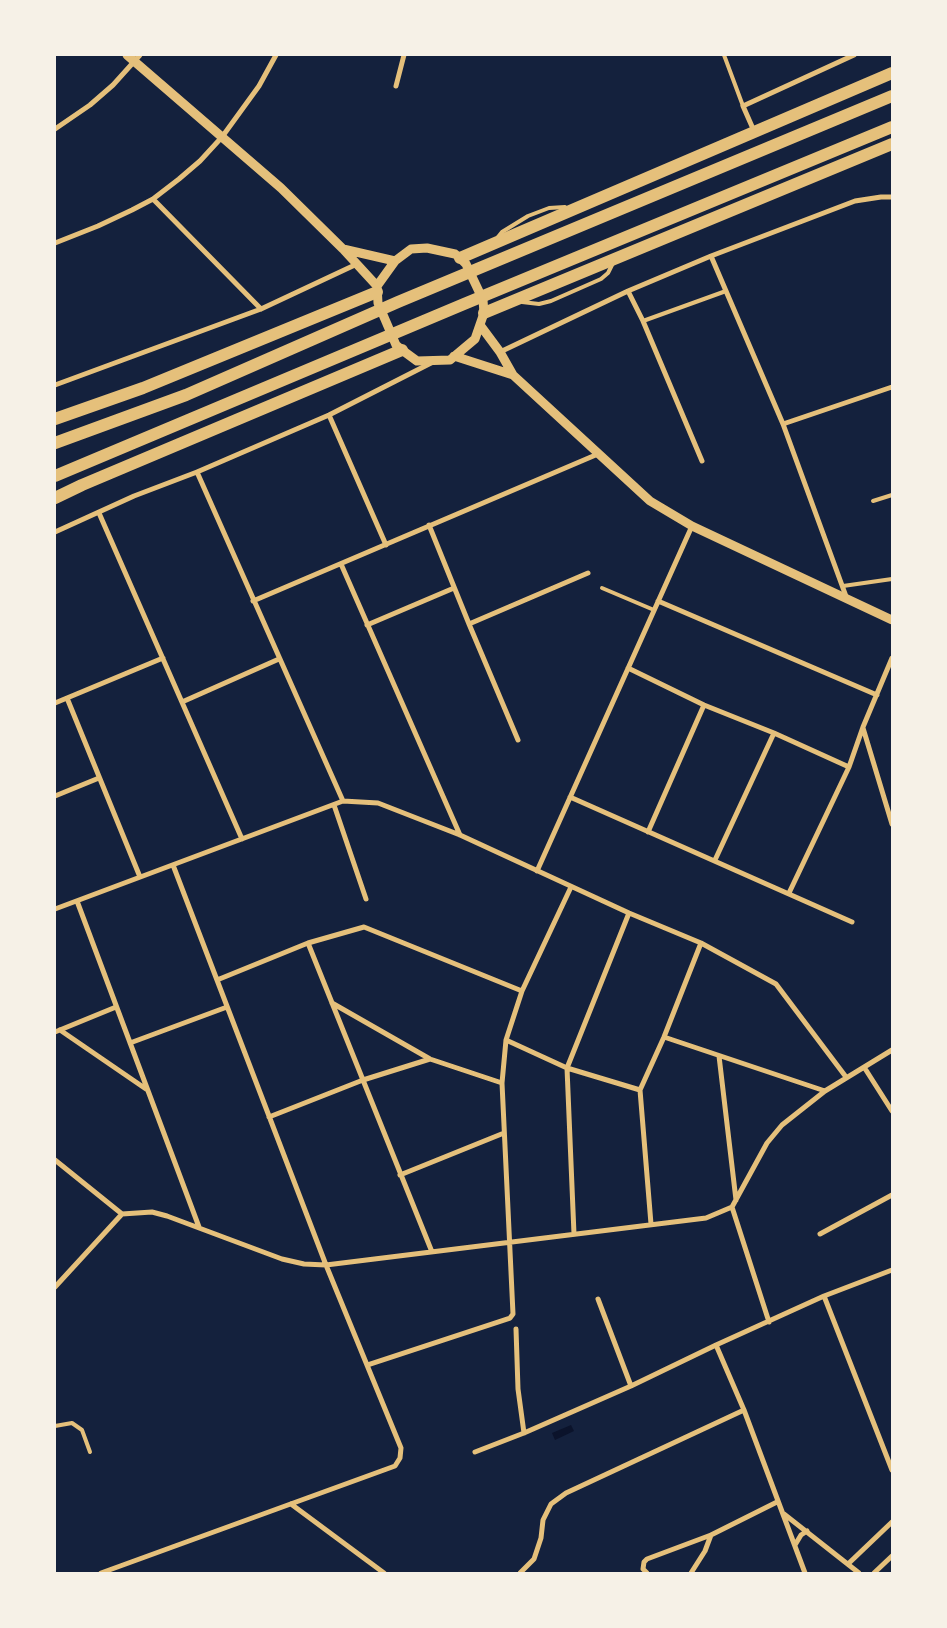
<!DOCTYPE html>
<style>
body{margin:0}
#map{position:relative;width:947px;height:1628px;overflow:hidden;background:#14213d;font-family:Roboto,sans-serif}
canvas{display:block}
.frame{position:absolute;inset:0;border:56px solid #f6f1e7;pointer-events:none}
</style>
<div id="map">
<canvas width="947" height="1628"></canvas>
<div class="frame"></div>
</div>
<script>
const c = document.querySelector('canvas').getContext('2d');
c.lineJoin = 'round';
function fillPath(path, color) { c.fillStyle = color; c.fill(path, 'evenodd'); }
const toPath = rows => new Path2D(rows.map(r => 'M' + r).join(''));
function stroke(path, color, width, dash) { c.strokeStyle = color; c.lineWidth = width; c.lineCap = dash ? 'butt' : 'round'; c.setLineDash(dash || []); c.stroke(path); }
const water = toPath([
 [571,1425,574,1431,555,1440,552,1433]
]);
const service = toPath([
 [724,55,743,106],
 [498,237,502,232,528,216,549,208,565,207],
 [522,302,539,304,551,301,601,279,608,273,613,263],
 [643,321,726,291],
 [873,501,892,495],
 [843,586,892,579],
 [602,588,654,610],
 [55,1426,72,1423,82,1430,90,1452]
]);
const minor = toPath([
 [396,86,404,55],
 [55,129,90,105,113,85,140,55],
 [754,131,743,106,854,55],
 [153,199,261,309],
 [55,243,98,226,132,210,153,199,179,179,200,161,222,137,259,86,276,55],
 [711,256,783,424,847,599],
 [628,291,643,321,702,461],
 [500,352,628,291,711,256,855,201,881,197,892,197],
 [55,385,261,309,357,264],
 [329,415,386,545],
 [783,424,892,387],
 [197,472,343,801],
 [99,513,242,839],
 [429,525,469,624,518,740],
 [55,532,134,496,197,472,329,415,433,362],
 [341,564,460,835],
 [253,601,598,454],
 [658,601,877,695],
 [469,624,588,573],
 [367,625,454,588],
 [628,668,704,705,774,733,849,767],
 [67,698,140,877],
 [182,702,279,659],
 [55,703,163,658],
 [863,728,892,824],
 [55,796,99,778],
 [570,797,852,922],
 [334,805,366,899],
 [648,832,704,705],
 [715,860,774,733],
 [537,871,692,526],
 [789,893,849,767,863,727,892,658],
 [77,901,199,1227],
 [55,909,343,801,378,803,460,835,629,913,701,943,776,984,846,1077],
 [308,943,432,1252],
 [217,980,308,943,364,927,522,991],
 [332,1003,430,1059,502,1083],
 [60,1030,146,1089],
 [55,1032,116,1007],
 [664,1037,825,1091],
 [506,1040,567,1068,640,1090],
 [130,1043,227,1007],
 [719,1056,736,1200],
 [864,1067,892,1111],
 [269,1117,363,1080,430,1059],
 [55,1160,122,1214,152,1212,167,1216,282,1259,304,1264,326,1265,706,1218,732,1207],
 [400,1175,504,1133],
 [732,1207,767,1143,782,1125,825,1091,892,1050],
 [732,1207,769,1322],
 [651,1224,640,1090,664,1037,701,943],
 [574,1234,567,1068,629,913],
 [820,1234,892,1195],
 [55,1287,122,1214],
 [824,1296,892,1470],
 [598,1299,631,1386],
 [516,1329,518,1389,524,1433],
 [716,1345,744,1410,805,1573],
 [367,1365,510,1318,513,1314,502,1083,506,1040,522,991,571,887],
 [475,1452,524,1433,631,1386,716,1345,824,1296,892,1270],
 [291,1504,384,1573],
 [784,1514,859,1573],
 [711,1535,777,1502],
 [795,1545,801,1535,807,1531],
 [848,1564,892,1522],
 [101,1573,395,1466,400,1458,401,1448,326,1265,173,865],
 [520,1573,534,1559,541,1538,543,1520,551,1504,566,1493,744,1410],
 [647,1573,643,1569,644,1562,647,1559,711,1535,705,1551,691,1573],
 [874,1573,892,1556]
]);
const tertiary = toPath([
 [127,55,281,188,343,249,377,286],
 [427,248,455,254,460,258,466,264,483,300,484,313,475,339,450,360,417,361,402,350,396,345,378,303,377,286,395,261,411,249,427,248],
 [343,249,395,261],
 [480,325,500,352,513,375,650,501,692,526,892,620],
 [454,356,513,375]
]);
const trunk = toPath([
 [460,258,892,73],
 [484,313,892,144],
 [55,419,143,388,377,292],
 [55,443,186,395,398,302,892,96],
 [55,476,464,304,892,127],
 [55,498,82,485,402,350]
]);
fillPath(water, '#0b132b');
stroke(service, '#e5c07b', 4);
stroke(minor, '#e5c07b', 5);
stroke(tertiary, '#e5c07b', 9);
stroke(trunk, '#e5c07b', 12);
</script>
